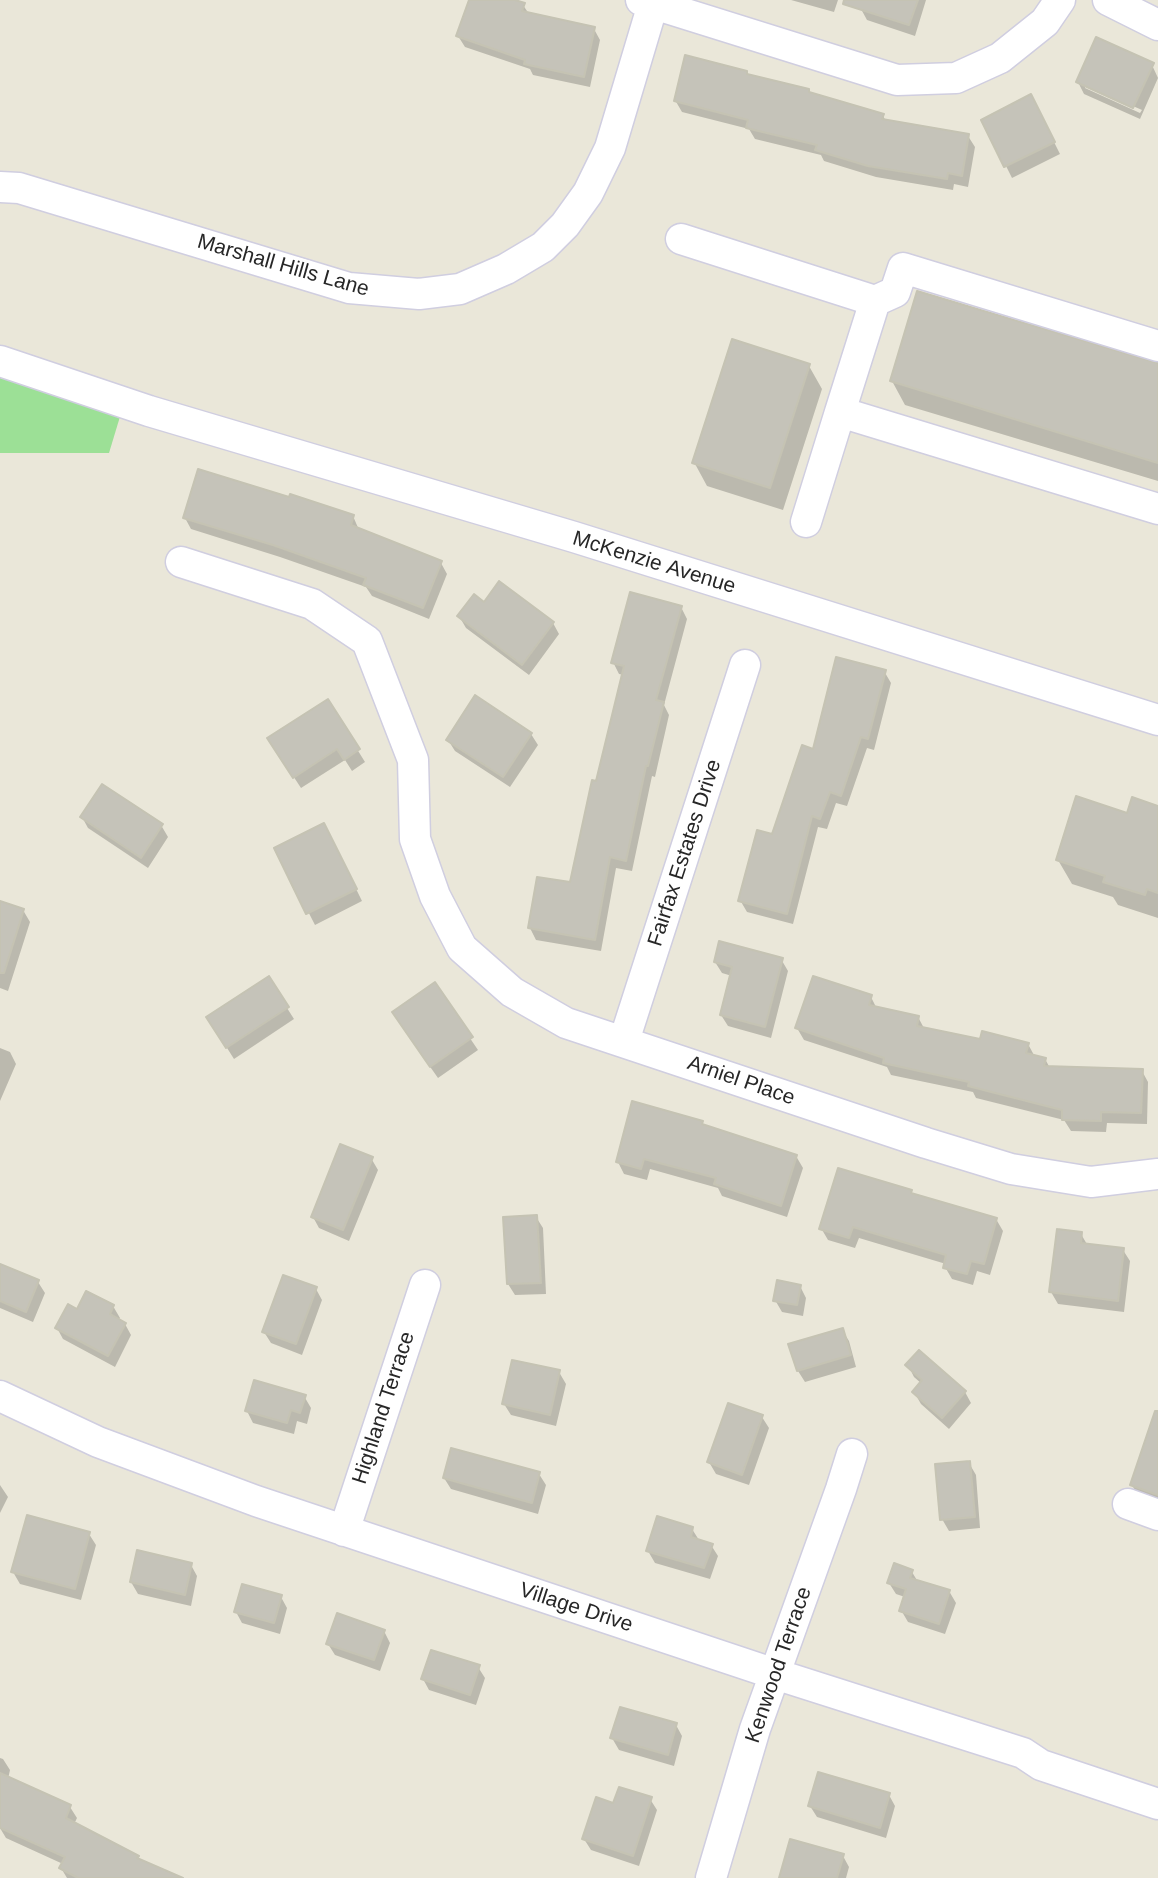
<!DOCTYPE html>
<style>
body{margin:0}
canvas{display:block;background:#eae7d9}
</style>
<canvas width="1158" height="1878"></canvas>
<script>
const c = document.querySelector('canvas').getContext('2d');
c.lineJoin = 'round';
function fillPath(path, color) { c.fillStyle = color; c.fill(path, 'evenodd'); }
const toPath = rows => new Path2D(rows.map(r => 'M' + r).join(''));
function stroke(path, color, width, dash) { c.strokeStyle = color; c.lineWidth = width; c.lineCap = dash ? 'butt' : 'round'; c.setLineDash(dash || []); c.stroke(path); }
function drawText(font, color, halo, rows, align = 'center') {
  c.font = font + ' Helvetica,sans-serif'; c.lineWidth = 6; c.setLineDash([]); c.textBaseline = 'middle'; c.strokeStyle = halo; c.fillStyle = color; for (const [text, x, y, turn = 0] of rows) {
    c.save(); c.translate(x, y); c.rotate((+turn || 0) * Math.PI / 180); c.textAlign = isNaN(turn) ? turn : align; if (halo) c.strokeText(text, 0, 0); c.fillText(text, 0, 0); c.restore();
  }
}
const green = toPath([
 [0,374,122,410,109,453,0,453]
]);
const shadow = toPath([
 [470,0,509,0,523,5,529,14,594,29,600,40,590,87,533,75,530,69,465,47,458,36],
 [791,0,838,0,834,12],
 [864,0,926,0,915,36,867,20,861,9],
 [1152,65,1158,78,1140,119,1084,94,1078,82],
 [1085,85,1142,110,1140,113,1085,88],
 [746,73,749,77,883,116,886,121,968,136,975,147,968,187,954,184,953,190,876,177,824,161,821,155,755,139,749,129,682,112,675,100],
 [1037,108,1060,154,1012,178,983,120],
 [1158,365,1158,481,905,405,892,381],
 [809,366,822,389,783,510,707,486,694,462],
 [353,516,359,530,441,563,447,574,429,619,372,596,366,587,280,557,191,529,185,518],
 [484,604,553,623,559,634,529,675,466,628,459,616],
 [681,607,687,619,664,705,669,715,655,777,652,776,632,871,616,868,601,951,536,940,530,928,571,884,624,675,619,674,613,662],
 [884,671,891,683,874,750,867,748,847,806,836,803,827,829,818,827,793,924,747,912,740,900,814,751],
 [327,701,365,762,352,771,345,760,301,788,276,750],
 [531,734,538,745,510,787,455,751,448,740],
 [1158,808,1158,918,1118,905,1113,897,1072,884,1058,860,1128,815],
 [82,817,161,825,168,837,148,868,88,828],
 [330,836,362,901,315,925,276,849],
 [0,903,23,910,30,922,8,991,0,988],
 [781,959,788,971,771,1038,728,1026,721,1015,732,976,722,973,715,962],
 [268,978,294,1019,234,1059,215,1029],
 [434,985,478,1050,438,1078,400,1024],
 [871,997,877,1009,918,1017,925,1030,981,1041,1028,1044,1035,1057,1045,1059,1050,1068,1142,1071,1148,1082,1147,1124,1107,1123,1106,1132,1071,1131,1064,1120,976,1098,973,1092,891,1075,887,1067,804,1040,797,1028],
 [0,1048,10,1052,16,1064,0,1101],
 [702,1122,704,1127,796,1156,803,1168,787,1217,722,1196,718,1188,650,1169,647,1180,624,1174,618,1162],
 [371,1158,378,1170,349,1241,319,1228,313,1217],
 [910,1192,913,1196,996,1219,1003,1231,990,1275,977,1271,973,1285,952,1279,945,1267,946,1264,859,1238,855,1248,828,1240,821,1228],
 [536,1217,543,1228,546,1294,515,1295,508,1284],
 [1081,1234,1088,1246,1123,1250,1130,1261,1124,1312,1058,1304,1051,1292],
 [0,1266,38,1282,45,1293,33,1322,0,1308],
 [800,1286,806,1298,803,1316,782,1312,775,1300],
 [316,1289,322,1300,302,1355,271,1343,264,1332],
 [113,1306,120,1318,118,1321,125,1324,131,1335,115,1367,63,1339,57,1328,77,1311],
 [842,1330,849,1341,856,1367,805,1382,798,1371,790,1345],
 [908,1365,965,1392,971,1403,949,1429,921,1404,914,1392,922,1384,914,1377],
 [559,1372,566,1384,556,1426,511,1415,504,1404],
 [304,1396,311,1408,307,1424,297,1421,294,1434,253,1423,247,1411],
 [762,1417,769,1428,749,1485,716,1474,709,1462],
 [1158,1428,1158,1513,1145,1508,1132,1485],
 [969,1463,976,1475,980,1528,949,1531,942,1519],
 [539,1474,546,1485,538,1514,451,1489,444,1478],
 [0,1485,8,1497,0,1513],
 [692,1529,699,1540,711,1545,718,1556,710,1579,655,1563,648,1551],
 [89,1534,96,1545,81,1600,20,1584,13,1572],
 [191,1565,197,1576,191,1606,138,1594,131,1582],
 [912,1572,918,1582,949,1591,956,1603,945,1634,908,1622,901,1610,905,1597,896,1594,889,1583],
 [281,1597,287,1608,280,1634,242,1623,236,1612],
 [384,1631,390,1643,380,1671,335,1655,328,1644],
 [478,1667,485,1678,476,1705,429,1690,423,1679],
 [676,1725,682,1736,674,1766,619,1750,612,1738],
 [0,1758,3,1759,10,1770,8,1779,70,1807,77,1818,74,1824,137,1857,140,1861,179,1878,67,1878,61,1868,63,1864,6,1838,0,1828],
 [889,1795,895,1806,886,1838,817,1817,810,1806],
 [650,1799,657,1810,639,1866,591,1850,584,1839,615,1805],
 [843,1856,849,1867,846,1878,781,1878]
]);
const building = toPath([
 [469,0,515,0,525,3,522,11,595,27,584,77,524,64,525,60,456,36,469,0],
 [844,0,918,0,909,25,843,4,844,0],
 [1096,37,1154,63,1133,108,1076,82,1096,37],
 [685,55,747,71,747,74,809,89,809,92,884,114,882,119,969,134,962,176,948,173,947,179,868,166,815,150,817,145,746,128,748,120,674,101,685,55],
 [1031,94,1055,142,1004,167,981,120,1031,94],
 [917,291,1158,363,1158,463,890,381,917,291],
 [732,339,810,364,770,488,692,463,732,339],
 [198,469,289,497,290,494,354,515,351,525,442,561,423,608,363,585,366,578,273,545,183,518,198,469],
 [499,581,554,622,522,665,457,616,474,594,484,602,499,581],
 [630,592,682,606,656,700,664,702,648,766,646,766,626,861,610,857,595,940,528,928,537,877,570,882,592,780,596,781,624,666,611,663,630,592],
 [836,657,886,670,868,739,861,737,841,796,830,792,820,819,812,816,787,914,738,901,757,830,772,834,802,745,813,749,836,657],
 [475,695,532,733,503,777,446,740,475,695],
 [328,699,360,749,344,760,337,749,293,778,267,738,328,699],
 [102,784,163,824,141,858,80,817,102,784],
 [1076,796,1127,813,1132,797,1158,806,1158,893,1147,889,1145,895,1103,882,1105,876,1056,860,1076,796],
 [324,823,357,889,306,914,274,848,324,823],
 [0,901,24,909,4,973,0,973,0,901],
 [719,941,783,958,765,1027,720,1015,732,967,714,962,719,941],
 [269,976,289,1007,226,1048,206,1017,269,976],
 [813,976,872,995,869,1005,919,1016,917,1026,980,1039,982,1031,1029,1043,1026,1053,1046,1058,1044,1066,1143,1069,1141,1113,1101,1112,1101,1121,1062,1120,1062,1110,968,1086,969,1082,883,1063,884,1058,795,1028,813,976],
 [435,982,473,1037,430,1067,392,1012,435,982],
 [632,1101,703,1121,702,1124,797,1155,781,1206,714,1184,716,1178,644,1159,641,1169,616,1162,632,1101],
 [340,1144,373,1157,343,1230,311,1217,340,1144],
 [838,1168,912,1190,911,1193,997,1218,984,1264,971,1261,967,1274,943,1268,946,1255,853,1227,849,1238,819,1229,838,1168],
 [537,1215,541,1283,507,1284,503,1217,537,1215],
 [1057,1229,1082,1232,1081,1243,1124,1248,1118,1301,1049,1292,1057,1229],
 [0,1264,39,1280,26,1312,0,1301,0,1264],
 [283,1275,317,1287,296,1344,262,1332,283,1275],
 [777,1280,801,1285,797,1305,773,1301,777,1280],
 [86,1291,114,1305,110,1314,126,1323,108,1356,55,1328,68,1304,77,1309,86,1291],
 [843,1328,851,1355,797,1371,788,1344,843,1328],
 [919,1350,966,1391,942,1418,912,1392,922,1380,905,1365,919,1350],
 [512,1360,560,1370,550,1415,502,1404,512,1360],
 [254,1380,306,1395,300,1413,291,1410,287,1423,245,1411,254,1380],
 [728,1403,763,1415,742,1475,707,1462,728,1403],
 [1155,1411,1158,1411,1158,1495,1130,1485,1155,1411],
 [451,1448,540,1472,532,1503,443,1478,451,1448],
 [970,1461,975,1517,940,1520,935,1464,970,1461],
 [27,1515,90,1532,75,1589,11,1572,27,1515],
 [657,1516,693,1527,691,1537,713,1544,704,1568,646,1551,657,1516],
 [137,1550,192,1563,185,1595,130,1582,137,1550],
 [894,1563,913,1570,910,1578,950,1590,939,1624,899,1611,906,1589,887,1583,894,1563],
 [242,1584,282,1595,274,1623,234,1612,242,1584],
 [337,1613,385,1630,374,1660,326,1644,337,1613],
 [431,1650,480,1665,470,1695,421,1679,431,1650],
 [620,1707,677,1723,668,1755,610,1738,620,1707],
 [818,1772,890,1793,880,1828,808,1806,818,1772],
 [0,1773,71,1805,66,1818,139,1856,137,1858,183,1878,78,1878,59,1868,65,1857,0,1828,0,1773],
 [619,1787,652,1797,633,1856,582,1839,596,1797,613,1803,619,1787],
 [790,1839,844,1854,837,1878,779,1878,790,1839]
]);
const minor = toPath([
 [641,0,897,80,956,78,1000,58,1045,22,1060,0],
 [1108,0,1158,25],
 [0,187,19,188,349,288,419,294,460,289,506,269,543,247,565,225,588,193,610,148,653,4],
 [681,239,875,301],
 [0,361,149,411,574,537,1158,720],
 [840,412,875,301,895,292,903,268,1158,346],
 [806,522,840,412,1158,509],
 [181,562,312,604,367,641,413,760,415,839,435,896,462,948,512,992,566,1023,926,1143,1011,1169,1091,1182,1158,1174],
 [624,1041,745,665],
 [0,1396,98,1442,256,1501,775,1674,1023,1753,1041,1765,1158,1804],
 [1128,1504,1158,1515],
 [344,1531,425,1285],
 [711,1878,755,1729,841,1489,852,1454]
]);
const streetNames = [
 ["Marshall Hills Lane",283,266,16],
 ["McKenzie Avenue",654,563,17],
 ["Fairfax Estates Drive",685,853,-72],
 ["Arniel Place",741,1081,19],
 ["Highland Terrace",384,1408,-72],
 ["Village Drive",576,1608,18],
 ["Kenwood Terrace",779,1665,-71]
];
fillPath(green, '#9ce096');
fillPath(shadow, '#0003');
fillPath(building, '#c5c3b9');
stroke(building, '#c5c3b3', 2);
stroke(minor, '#d0cee0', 33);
stroke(minor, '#fff', 30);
drawText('21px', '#272727', '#fff', streetNames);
</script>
